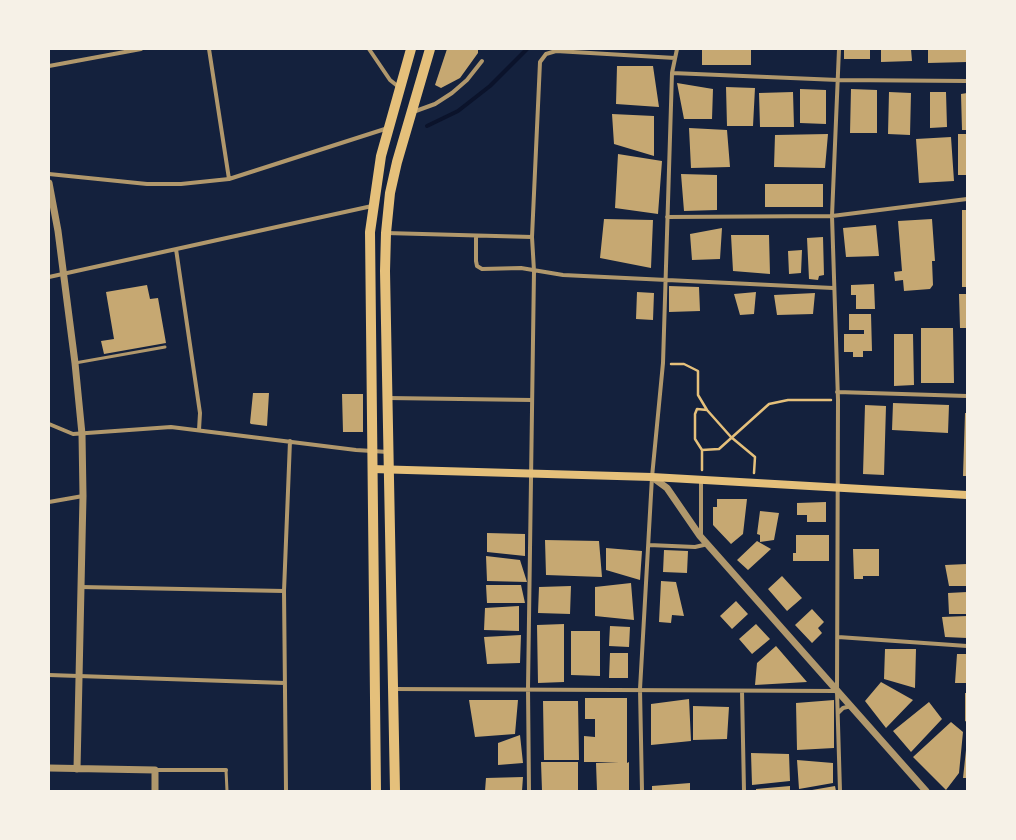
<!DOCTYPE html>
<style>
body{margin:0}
#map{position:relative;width:1016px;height:840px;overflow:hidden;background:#14213d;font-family:"IBM Plex Sans",sans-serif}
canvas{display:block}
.frame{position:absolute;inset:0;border:50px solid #f6f1e7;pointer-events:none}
</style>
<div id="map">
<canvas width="1016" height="840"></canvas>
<div class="frame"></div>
</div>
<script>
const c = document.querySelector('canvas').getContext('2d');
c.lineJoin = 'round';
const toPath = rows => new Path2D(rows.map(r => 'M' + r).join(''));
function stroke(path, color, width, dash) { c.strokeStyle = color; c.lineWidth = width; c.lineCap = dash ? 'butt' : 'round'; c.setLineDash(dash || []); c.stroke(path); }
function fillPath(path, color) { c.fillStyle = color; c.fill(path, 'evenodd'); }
const stream = toPath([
 [427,126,458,111,490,86,527,49]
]);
const building = toPath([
 [447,49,478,49,478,53,460,78,441,88,435,85],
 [702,49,751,49,751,65,702,65],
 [844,49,870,49,870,59,844,59],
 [881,49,911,49,912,61,881,62],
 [928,49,967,49,967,62,928,63],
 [617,66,653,66,659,107,616,104],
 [677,83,713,89,712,119,684,119],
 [726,87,755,88,753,126,727,126],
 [800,89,826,90,826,124,800,123],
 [851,89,877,90,877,133,850,133],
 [793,92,794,127,760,127,759,93],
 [889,92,911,93,910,135,888,134],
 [930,92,946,92,947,127,930,128],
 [967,93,967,130,962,130,961,94],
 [612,114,654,116,654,156,614,144],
 [689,128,727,130,730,167,691,168],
 [828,134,825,168,774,167,775,135],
 [958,134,967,134,967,175,958,175],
 [951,137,954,181,919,183,916,139],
 [618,154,662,161,658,214,615,208],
 [681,174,717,175,717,210,684,211],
 [765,184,823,184,823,207,765,207],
 [962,210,967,210,967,287,962,287],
 [604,219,653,220,651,268,600,258],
 [932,219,935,261,932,261,933,285,930,289,904,291,903,280,895,281,894,272,902,271,898,221],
 [876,225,879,256,846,257,843,228],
 [722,228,720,259,692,260,690,234],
 [731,235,769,235,770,274,733,271],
 [823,237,824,275,819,276,818,280,809,279,807,238],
 [802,250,801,273,789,274,788,251],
 [874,284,875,309,856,309,856,295,851,295,851,285],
 [147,285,150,299,158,298,166,343,104,354,101,341,114,339,106,292],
 [669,286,699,287,700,311,669,312],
 [637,292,654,293,653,320,636,319],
 [756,292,754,314,740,315,734,294],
 [815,293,813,314,777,315,774,295],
 [959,294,967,294,967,328,960,328],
 [849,314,871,314,872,351,863,351,863,357,853,357,853,352,844,352,844,334,864,334,864,330,849,330],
 [921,328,953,328,954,383,921,383],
 [894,334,913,334,914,385,894,386],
 [253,393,269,393,267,426,251,424,250,423],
 [342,394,363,394,363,432,343,432],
 [893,403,949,405,948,433,892,430],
 [865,405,886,406,884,475,863,474],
 [965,413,967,413,967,476,963,476],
 [717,499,747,499,743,534,731,544,713,525,713,507,717,507],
 [826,502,826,522,807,522,807,515,797,515,797,503],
 [760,511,779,513,774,540,760,542,760,535,757,534],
 [487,533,525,534,525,556,487,552],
 [796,535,829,535,829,561,793,561,793,553,796,553],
 [545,540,599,541,602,577,546,575],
 [757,541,771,549,748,570,737,560],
 [606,548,642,551,640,580,606,570],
 [853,549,879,549,879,576,863,576,863,579,854,579],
 [664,550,688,551,687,573,663,572],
 [486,556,520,560,527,582,487,581],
 [967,564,967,586,949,586,945,565],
 [782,576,802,598,787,611,768,589],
 [661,581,676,582,684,616,672,615,671,623,659,622],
 [631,583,634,620,595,616,595,587],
 [486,585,521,585,525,603,487,603],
 [571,586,570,614,538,613,539,587],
 [967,592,967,614,949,614,948,593],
 [736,601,748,614,732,629,720,616],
 [519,606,519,631,484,630,485,608],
 [812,609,824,622,818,628,822,633,812,643,795,625],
 [967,616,967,638,945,637,942,617],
 [564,624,564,682,538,683,537,625],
 [756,624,770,639,752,654,739,639],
 [610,626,630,627,629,647,609,646],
 [571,631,600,631,600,676,571,675],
 [521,635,520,663,487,664,484,637],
 [776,646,807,682,755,685,757,663],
 [885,649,916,649,915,688,884,679],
 [610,653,628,653,628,678,609,678],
 [957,654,967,654,967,683,955,683],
 [881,682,913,700,886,728,865,701],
 [965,693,967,693,967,722,965,721],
 [585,698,627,698,627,763,629,762,629,791,597,791,596,763,619,762,584,762,584,736,595,737,595,719,585,719],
 [689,699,691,741,651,745,651,704],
 [469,700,518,700,515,734,475,737],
 [834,700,834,748,797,750,796,703],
 [543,701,578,701,579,760,544,760],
 [929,702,942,719,911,752,893,731],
 [693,706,729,707,727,739,693,740],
 [951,722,963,732,959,773,946,790,913,757],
 [520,735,523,763,498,765,498,743],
 [966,750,967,778,963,778],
 [751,753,789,754,790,781,752,785],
 [797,760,833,763,833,783,799,789],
 [541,762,578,762,578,791,542,791],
 [523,777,522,791,485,791,486,778],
 [690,783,690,791,652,791,652,786],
 [790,786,790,791,756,791,756,789],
 [835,786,836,791,812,791,812,790]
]);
const path = toPath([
 [671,364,684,364,698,371,698,395,707,410,731,437,755,457,754,473],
 [702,450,695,439,695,414,697,409,707,410],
 [702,470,702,450,719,449,769,404,788,400,831,400]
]);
const service = toPath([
 [75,363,165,347],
 [226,770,227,791]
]);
const minor = toPath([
 [209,49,229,179],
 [369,49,390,80,400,88],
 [839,49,832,216,838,400,837,691,840,791],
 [49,66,141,49],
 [672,73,838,80,967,81],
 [413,112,435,104,452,93,467,80,482,61],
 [49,174,147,184,181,184,229,179,388,128],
 [667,217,832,216,967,199],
 [386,233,532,237],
 [476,237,476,261,477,266,482,269,521,268,563,275,833,288],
 [176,249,200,413,199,430],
 [49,277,372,206],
 [837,392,967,396],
 [388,398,532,400],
 [49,424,73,434,171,427,356,450,388,452],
 [49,502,83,496],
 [701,536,701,480],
 [649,545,695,547,708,544],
 [81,587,284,591],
 [838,637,967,646],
 [49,675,285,683],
 [393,689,836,691],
 [742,691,744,791],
 [838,713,843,708,851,706],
 [155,770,226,770],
 [286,791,284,591,290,441],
 [529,791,528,688,534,271,532,237,540,62,546,54,556,51,675,58],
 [642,791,640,689,652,477,663,363,672,73,677,49]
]);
const tertiary = toPath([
 [49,183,58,231,75,363,82,434,83,496,77,769],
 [652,477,667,488,700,536,926,791],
 [49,768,155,770,155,791]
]);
const secondary = toPath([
 [372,469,652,477,967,495]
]);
const primary = toPath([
 [376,791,370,232,381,156,411,49],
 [395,791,385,271,386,233,390,193,397,162,430,49]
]);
stroke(stream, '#0b132b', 4);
fillPath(building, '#c6a872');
stroke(path, '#e5c07b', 2.5);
stroke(service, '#b1986c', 3);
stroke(minor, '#b1986c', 4);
stroke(tertiary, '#b1986c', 7);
stroke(secondary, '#e5c07b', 8);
stroke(primary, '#e5c07b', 10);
</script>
